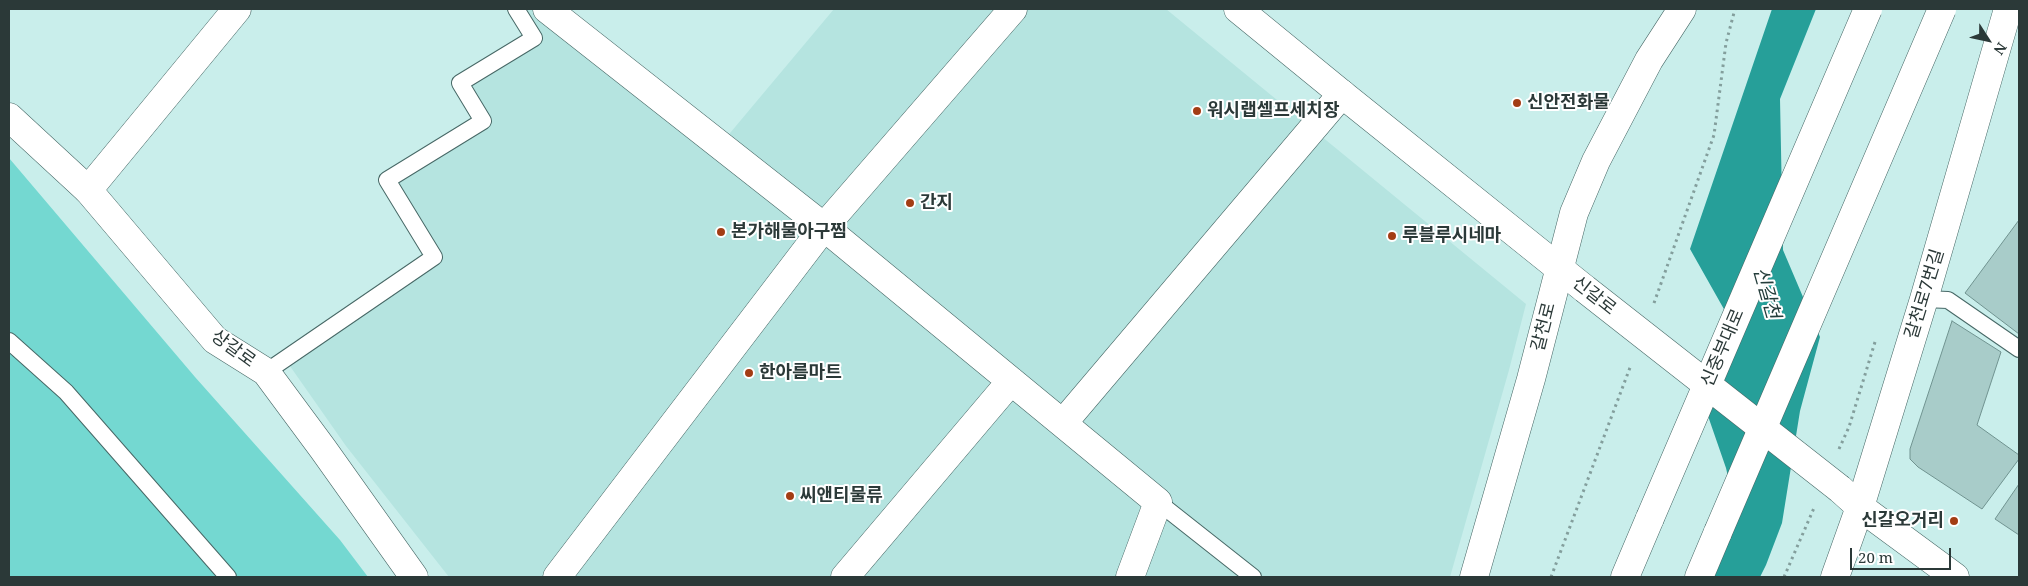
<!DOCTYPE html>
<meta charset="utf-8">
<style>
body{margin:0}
#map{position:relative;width:2028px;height:586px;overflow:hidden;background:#c9eeeb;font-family:"Noto Serif",serif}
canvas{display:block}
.frame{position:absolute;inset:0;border:10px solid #2b3938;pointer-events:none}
.north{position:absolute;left:1963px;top:15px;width:50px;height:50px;-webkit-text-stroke:4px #fff;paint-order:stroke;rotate:125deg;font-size:14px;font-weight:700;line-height:20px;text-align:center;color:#2b3938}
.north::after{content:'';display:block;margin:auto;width:18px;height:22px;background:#2b3938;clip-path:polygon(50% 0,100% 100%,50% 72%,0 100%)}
.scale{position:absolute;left:1850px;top:548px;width:101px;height:22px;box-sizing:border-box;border:2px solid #2b3938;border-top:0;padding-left:6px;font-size:15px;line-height:18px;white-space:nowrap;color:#2b3938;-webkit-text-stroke:4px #fff;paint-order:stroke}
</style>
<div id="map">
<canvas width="2028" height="586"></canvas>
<div class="frame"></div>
<div class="north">N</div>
<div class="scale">20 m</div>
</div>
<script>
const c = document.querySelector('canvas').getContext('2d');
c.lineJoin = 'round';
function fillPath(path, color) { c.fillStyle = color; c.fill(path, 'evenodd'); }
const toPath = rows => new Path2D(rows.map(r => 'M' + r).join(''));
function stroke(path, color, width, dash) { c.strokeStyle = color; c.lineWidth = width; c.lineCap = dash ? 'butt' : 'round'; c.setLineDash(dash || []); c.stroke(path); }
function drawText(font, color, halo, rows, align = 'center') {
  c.font = font + ' "Noto Serif","Noto Sans KR",serif'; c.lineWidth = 4; c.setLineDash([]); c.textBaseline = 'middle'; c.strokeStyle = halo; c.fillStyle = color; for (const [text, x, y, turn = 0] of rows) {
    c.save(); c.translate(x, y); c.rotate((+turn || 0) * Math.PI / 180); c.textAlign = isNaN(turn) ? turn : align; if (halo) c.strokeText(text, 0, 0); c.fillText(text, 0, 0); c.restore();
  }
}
const built = toPath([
 [521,9,547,9,720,145,834,9,1166,9,1526,304,1509,370,1450,577,449,577,346,446,285,359,434,257,387,180,483,121,460,83,534,38]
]);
const green = toPath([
 [9,158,195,377,340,540,368,577,9,577]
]);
const water = toPath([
 [1772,9,1816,9,1780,99,1783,250,1820,337,1800,411,1782,523,1766,565,1760,577,1708,577,1734,503,1726,468,1708,416,1738,334,1690,249]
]);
const building = toPath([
 [2019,220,2019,334,1965,293,2019,220],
 [1952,321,2001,352,1977,425,2019,455,2019,459,1982,509,1918,467,1910,459,1910,449,1952,321],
 [2019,484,2019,535,1995,519,2019,484]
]);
const path = toPath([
 [1654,303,1714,135,1726,43,1735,9],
 [1839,449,1849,427,1875,342],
 [1551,577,1631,365],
 [1784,577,1814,508]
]);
const lane = toPath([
 [1924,299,1948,300,2019,349],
 [9,341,66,392,228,577],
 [266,372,434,257,387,180,483,121,460,83,534,38,516,9],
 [1158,502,1253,577]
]);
const street = toPath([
 [547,9,824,227,557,577],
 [1013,9,824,227,1158,502,1130,577],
 [88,190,237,9],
 [1063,423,1342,94],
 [845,577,1011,381],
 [1474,577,1531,379,1574,213,1596,161,1649,60,1682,9],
 [1835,577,1860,507,1924,299,2008,9]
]);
const secondary = toPath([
 [9,117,88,190,215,340,266,372,323,449,414,577]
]);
const primary = toPath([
 [1238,9,1342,94,1585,289],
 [1840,489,1860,507,1955,577]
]);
const highway = toPath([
 [1625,577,1650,518],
 [1699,577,1718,532]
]);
const primaryBridge = toPath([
 [1585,289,1840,489]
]);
const highwayBridge = toPath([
 [1650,518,1868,9],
 [1718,532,1942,9]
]);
const markers = [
 [1517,103,5,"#a33d14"],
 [1197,111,5,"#a33d14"],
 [910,203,5,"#a33d14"],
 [721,232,5,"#a33d14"],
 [1392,236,5,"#a33d14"],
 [749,373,5,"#a33d14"],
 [790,496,5,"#a33d14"],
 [1954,521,5,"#a33d14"]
];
const poiNames = [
 ["신안전화물",1527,103],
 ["워시랩셀프세치장",1207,111],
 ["간지",920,203],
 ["본가해물아구찜",731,232],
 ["루블루시네마",1402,236],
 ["한아름마트",759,373],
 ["씨앤티물류",800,496],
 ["신갈오거리",1944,521,"right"]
];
const streetNames = [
 ["갈천로7번길",1925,294,-73],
 ["신갈로",1594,296,38],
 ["갈천로",1544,327,-76],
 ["신중부대로",1723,348,-67],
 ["상갈로",233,349,36]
];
const waterNames = [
 ["신갈천",1766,293,74]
];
fillPath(built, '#b5e4e0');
fillPath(green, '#74d8d1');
fillPath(water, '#269f99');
fillPath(building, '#a8ccc9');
stroke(building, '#709390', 1);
stroke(lane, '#476866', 18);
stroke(street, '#476866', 29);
stroke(secondary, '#476866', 29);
stroke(primary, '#476866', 29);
stroke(highway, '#476866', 29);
stroke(path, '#839e9c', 3, [2.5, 4]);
stroke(lane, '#fff', 16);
stroke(street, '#fff', 28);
stroke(secondary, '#fff', 28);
stroke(primary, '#fff', 28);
stroke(highway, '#fff', 28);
stroke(primaryBridge, '#476866', 29, []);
stroke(highwayBridge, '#476866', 29, []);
stroke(primaryBridge, '#fff', 28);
stroke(highwayBridge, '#fff', 28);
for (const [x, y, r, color] of markers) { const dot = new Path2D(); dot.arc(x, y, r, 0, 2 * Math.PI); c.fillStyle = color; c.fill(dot); stroke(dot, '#fff', 2); }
drawText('bold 18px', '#2b3938', '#fff', poiNames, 'left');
drawText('18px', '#2b3938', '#fff', streetNames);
drawText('italic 19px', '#243d3b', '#fff', waterNames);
</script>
